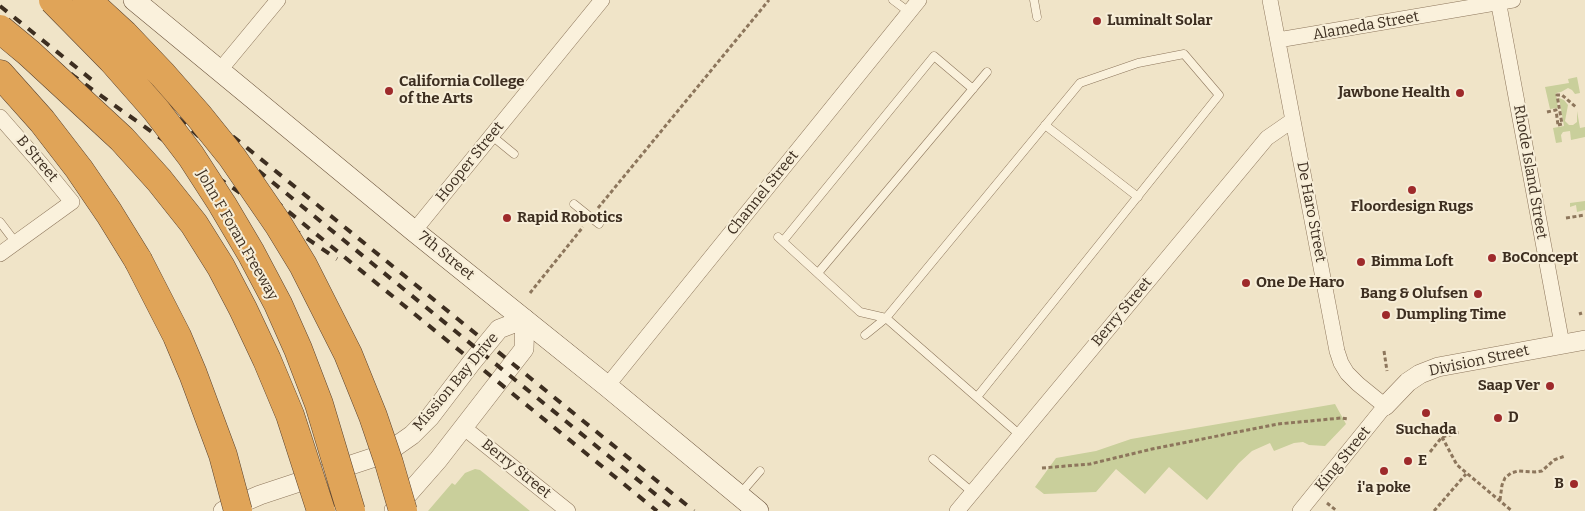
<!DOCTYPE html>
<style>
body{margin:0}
canvas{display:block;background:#f0e4c8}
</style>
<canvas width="1585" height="511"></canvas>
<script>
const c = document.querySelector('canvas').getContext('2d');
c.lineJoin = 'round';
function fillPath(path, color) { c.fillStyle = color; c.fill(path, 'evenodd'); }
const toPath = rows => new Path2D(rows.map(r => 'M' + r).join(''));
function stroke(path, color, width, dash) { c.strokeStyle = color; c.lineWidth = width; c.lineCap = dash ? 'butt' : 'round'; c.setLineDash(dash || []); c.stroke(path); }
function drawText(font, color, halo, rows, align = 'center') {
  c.font = font + ' Bitter,serif'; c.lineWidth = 4; c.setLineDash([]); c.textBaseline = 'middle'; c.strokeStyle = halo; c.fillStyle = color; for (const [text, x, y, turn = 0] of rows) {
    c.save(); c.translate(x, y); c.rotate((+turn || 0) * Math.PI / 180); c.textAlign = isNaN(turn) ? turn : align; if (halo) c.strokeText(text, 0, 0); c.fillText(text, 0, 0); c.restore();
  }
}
const green = toPath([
 [1577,77,1580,93,1575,94,1572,90,1568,88,1561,92,1556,93,1558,108,1550,109,1545,87,1569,83,1568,79],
 [1559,98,1564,100,1568,105,1565,121,1569,125,1573,125,1577,122,1577,111,1580,128,1585,127,1585,137,1571,140,1570,131,1563,132,1561,135,1562,142,1556,143,1553,128,1564,126],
 [1585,201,1585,210,1577,212,1576,205,1570,207,1570,203],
 [1335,404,1346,424,1325,446,1309,445,1303,442,1294,443,1274,451,1270,443,1252,451,1239,463,1207,500,1169,467,1145,494,1116,469,1096,492,1044,494,1035,487,1056,458,1096,451,1131,439],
 [475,469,480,470,485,474,530,511,428,511,452,483,455,485,465,473]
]);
const path = toPath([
 [1547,112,1556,110,1558,125],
 [1558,125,1562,124,1557,95,1562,95,1577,108],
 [598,208,769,0],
 [1566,218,1585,215],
 [530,293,583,227],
 [1579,314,1582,313],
 [1384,351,1387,371],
 [1442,437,1457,465,1512,511],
 [1430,452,1442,437,1461,432],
 [1042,468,1090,464,1152,449,1278,424,1341,418,1349,419],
 [1500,500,1502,485,1505,478,1511,473,1518,471,1535,472,1542,471,1554,460,1565,456],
 [1327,503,1337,511],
 [1434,511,1466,474]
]);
const service = toPath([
 [893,0,909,12],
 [1034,0,1037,17],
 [1045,125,1138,197],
 [492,136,514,154],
 [574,204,599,224],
 [0,222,16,243],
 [778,237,860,312,886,318,1020,435],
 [783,241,934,56,973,89],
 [818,273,987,72],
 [865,335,886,318,1080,83,1138,63,1184,54,1219,95,977,397],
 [933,459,972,492],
 [740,494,760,471]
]);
const minor = toPath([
 [1270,0,1337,351,1341,363,1347,373,1358,384,1385,406,1300,511],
 [1498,0,1562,344],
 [1278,40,1513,0],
 [220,70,278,0],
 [0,117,41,164,72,202,0,254],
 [414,231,602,0],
 [607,386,919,0],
 [463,427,568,511],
 [957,511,1267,138,1293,120]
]);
const tertiary = toPath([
 [1385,406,1408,382,1420,374,1438,367,1585,340],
 [223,511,260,495,375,457,392,449,412,435,430,417,472,362,499,329,525,319,524,349,438,460,394,510]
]);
const secondary = toPath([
 [134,0,414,231,607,386,758,511]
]);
const motorway = toPath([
 [0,74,42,121,79,169,109,213,138,260]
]);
const rail = toPath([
 [49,0,676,511],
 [65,0,694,511],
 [0,6,97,84],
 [0,18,75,77,170,145,337,259],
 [139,82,220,156,657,511]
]);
const motorwayBridge = toPath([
 [53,0,112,60,156,110,191,156,222,204,251,253,278,304,298,349,319,404,351,511],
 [87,0,124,34,163,75,199,116,232,157,278,224,303,265,348,354,373,416,389,463,403,511],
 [0,29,29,53,122,139,159,180,194,224,221,267,243,309,267,360,290,415,321,511],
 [138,260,177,336,193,374,223,455,238,511]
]);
const markers = [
 [1097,21,5,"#9e2a2b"],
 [389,91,5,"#9e2a2b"],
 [1460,93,5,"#9e2a2b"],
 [1412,190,5,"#9e2a2b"],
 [507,218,5,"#9e2a2b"],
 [1492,258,5,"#9e2a2b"],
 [1361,262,5,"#9e2a2b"],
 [1246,283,5,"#9e2a2b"],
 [1478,294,5,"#9e2a2b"],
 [1386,315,5,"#9e2a2b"],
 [1550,386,5,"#9e2a2b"],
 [1426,413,5,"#9e2a2b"],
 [1498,418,5,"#9e2a2b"],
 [1408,461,5,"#9e2a2b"],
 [1384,471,5,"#9e2a2b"],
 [1574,484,5,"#9e2a2b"]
];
const poiNames = [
 ["Luminalt Solar",1107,21],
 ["California College",399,82],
 ["of the Arts",399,99],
 ["Jawbone Health",1450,93,"right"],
 ["Floordesign Rugs",1412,207,"center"],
 ["Rapid Robotics",517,218],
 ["BoConcept",1502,258],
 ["Bimma Loft",1371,262],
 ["One De Haro",1256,283],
 ["Bang & Olufsen",1468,294,"right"],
 ["Dumpling Time",1396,315],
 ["Saap Ver",1540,386,"right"],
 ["D",1508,418],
 ["Suchada",1426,430,"center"],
 ["E",1418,461],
 ["B",1564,484,"right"],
 ["i'a poke",1384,488,"center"]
];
const streetNames = [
 ["Alameda Street",1366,26,-10],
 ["B Street",37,159,50],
 ["Hooper Street",470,162,-51],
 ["Rhode Island Street",1530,172,80],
 ["Channel Street",763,193,-51],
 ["De Haro Street",1311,212,79],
 ["John F Foran Freeway",237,235,60],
 ["7th Street",446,256,39],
 ["Berry Street",1122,312,-50],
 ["Division Street",1479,361,-12],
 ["Mission Bay Drive",456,382,-50],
 ["King Street",1343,459,-51],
 ["Berry Street",516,469,39]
];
fillPath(green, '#c9cf9b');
stroke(service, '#8d765c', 9);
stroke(minor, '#8d765c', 16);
stroke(tertiary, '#8d765c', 20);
stroke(secondary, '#6f573f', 22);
stroke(motorway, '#5b4430', 29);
stroke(path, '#8d765c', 3, [4, 2.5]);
stroke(service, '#faf1dc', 8);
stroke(minor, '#faf1dc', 15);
stroke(tertiary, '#faf1dc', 19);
stroke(secondary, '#faf1dc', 21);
stroke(motorway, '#e0a458', 28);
stroke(rail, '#3d2e20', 4, [9, 9]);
stroke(motorwayBridge, '#5b4430', 29, []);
stroke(motorwayBridge, '#e0a458', 28);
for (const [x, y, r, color] of markers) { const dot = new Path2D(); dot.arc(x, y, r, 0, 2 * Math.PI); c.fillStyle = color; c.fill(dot); stroke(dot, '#f7eed8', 2); }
drawText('bold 15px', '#3d2e20', '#f7eed8', poiNames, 'left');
drawText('15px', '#3d2e20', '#f7eed8', streetNames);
</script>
